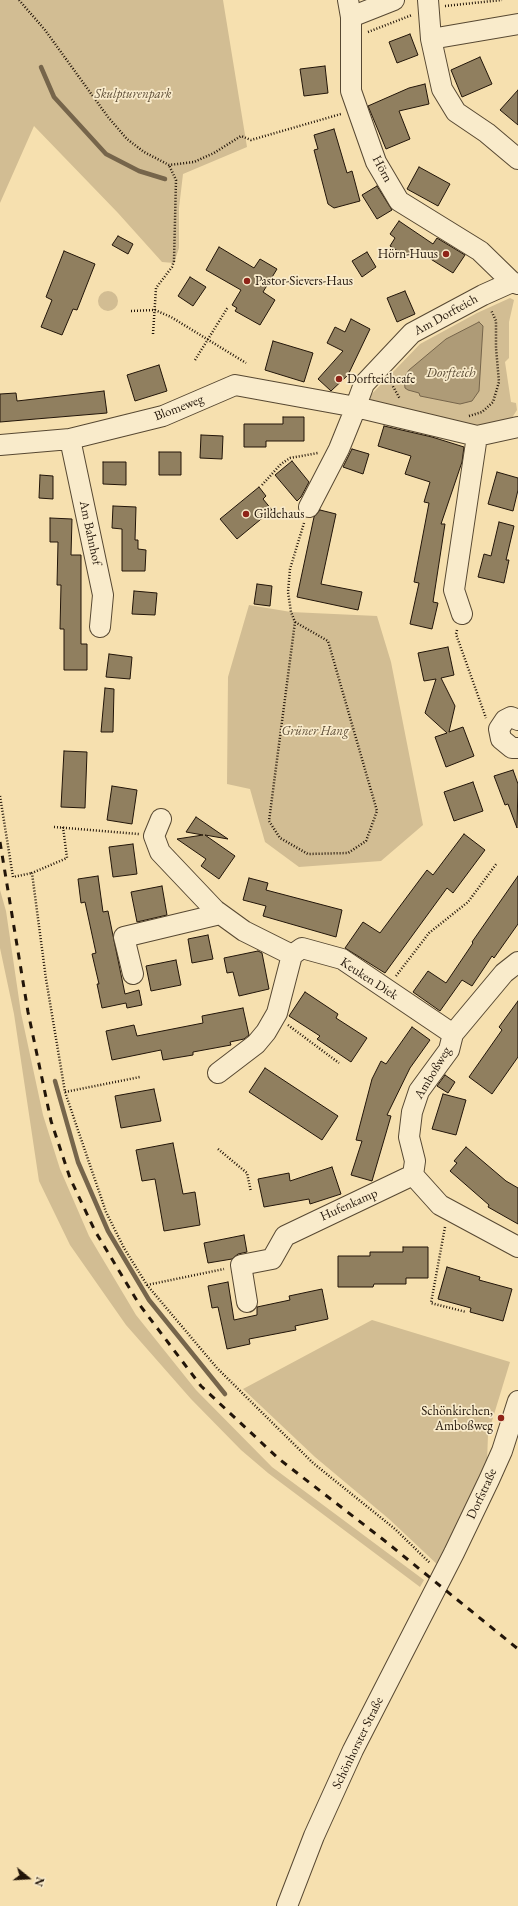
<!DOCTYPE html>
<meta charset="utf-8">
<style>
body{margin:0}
#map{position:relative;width:518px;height:1906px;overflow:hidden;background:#f6e0af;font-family:"EB Garamond",serif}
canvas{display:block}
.north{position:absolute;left:8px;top:1858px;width:40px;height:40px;-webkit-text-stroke:3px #f9ebcb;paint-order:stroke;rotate:108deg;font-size:11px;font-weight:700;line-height:16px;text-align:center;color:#221509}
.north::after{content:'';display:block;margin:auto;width:14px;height:18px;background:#221509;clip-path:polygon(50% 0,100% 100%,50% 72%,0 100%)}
</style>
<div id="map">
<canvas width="518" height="1906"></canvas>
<div class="north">N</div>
</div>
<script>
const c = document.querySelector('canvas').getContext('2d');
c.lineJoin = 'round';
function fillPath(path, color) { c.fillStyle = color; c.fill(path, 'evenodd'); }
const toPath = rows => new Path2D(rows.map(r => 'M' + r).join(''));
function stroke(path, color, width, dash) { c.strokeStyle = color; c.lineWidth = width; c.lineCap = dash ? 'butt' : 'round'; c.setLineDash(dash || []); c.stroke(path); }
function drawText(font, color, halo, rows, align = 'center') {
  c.font = font + ' "EB Garamond",serif'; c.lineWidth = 3.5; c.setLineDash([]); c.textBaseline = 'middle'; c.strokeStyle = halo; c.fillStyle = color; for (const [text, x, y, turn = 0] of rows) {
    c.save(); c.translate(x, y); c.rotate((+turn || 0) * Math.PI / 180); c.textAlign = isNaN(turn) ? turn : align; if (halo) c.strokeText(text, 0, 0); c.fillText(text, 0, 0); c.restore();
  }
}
const green = toPath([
 [0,0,223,0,247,147,183,174,179,208,179,248,174,263,162,262,118,213,34,126,0,203],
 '98 301a10 10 0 1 1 20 0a10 10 0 1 1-20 0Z',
 [510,298,514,300,509,322,509,358,505,362,511,402,516,403,517,410,510,421,482,428,365,401,420,344,477,313],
 [249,605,291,612,377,616,391,662,423,825,381,861,299,867,265,842,250,789,227,784,228,677],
 [0,890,6,911,21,1013,43,1115,60,1169,89,1236,136,1315,196,1390,272,1467,424,1580,420,1587,268,1473,241,1450,191,1399,126,1325,70,1245,39,1181,14,1014,0,948],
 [372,1320,510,1362,488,1434,487,1463,440,1567,389,1519,315,1457,243,1389]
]);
const water = toPath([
 [479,322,483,326,479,391,472,401,460,404,420,396,419,393,408,390,405,388,404,378,409,370,446,339,479,322]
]);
const stream = toPath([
 [41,67,54,97,106,154,139,171,165,179],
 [55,1081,78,1162,108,1231,149,1300,225,1394]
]);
const building = toPath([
 [410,34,418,55,397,63,389,42,410,34],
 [480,57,492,84,462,97,451,70,480,57],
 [325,66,328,93,304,96,300,69,325,66],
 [425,84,429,104,399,111,410,139,386,149,368,106,409,88,425,84],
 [518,90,518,125,500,110,518,90],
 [334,129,347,173,352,171,360,201,334,208,328,204,314,150,318,149,314,135,334,129],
 [419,167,450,184,438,206,407,189,419,167],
 [377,186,392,210,377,219,362,195,377,186],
 [399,221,433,244,437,238,465,255,453,273,413,248,407,257,390,246,395,238,390,234,399,221],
 [118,236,133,244,128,254,112,245,118,236],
 [219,247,254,268,260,259,277,269,263,292,275,300,260,325,235,311,237,308,232,305,241,290,206,270,219,247],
 [64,251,95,264,77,310,73,309,62,335,41,327,52,300,46,297,64,251],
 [367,252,376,267,362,277,352,261,367,252],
 [190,277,206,287,193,306,178,296,190,277],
 [405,291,415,314,397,322,387,298,405,291],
 [351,319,370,329,348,375,331,391,318,379,343,351,327,343,335,327,345,332,351,319],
 [273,341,313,353,304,382,265,370,273,341],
 [159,365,167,391,135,401,127,375,159,365],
 [104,391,107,413,0,422,0,394,16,393,17,401,104,391],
 [283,417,304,417,304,441,266,441,266,447,244,447,244,424,283,424,283,417],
 [384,426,432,437,464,447,462,462,441,524,445,524,433,602,438,603,432,629,410,624,419,583,414,582,429,503,424,502,430,482,405,474,411,456,378,446,384,426],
 [201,435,223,436,222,459,200,458,201,435],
 [352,449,369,454,363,474,343,467,352,449],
 [159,452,181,452,181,475,159,475,159,452],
 [292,461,309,482,301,497,297,501,275,475,292,461],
 [103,462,126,462,126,485,103,484,103,462],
 [497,472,518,478,518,490,513,511,488,504,497,472],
 [40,475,53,476,53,499,39,498,40,475],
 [259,487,266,496,263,499,272,510,237,539,220,519,259,487],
 [113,506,136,507,135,540,138,540,138,549,146,550,145,571,122,571,122,529,112,528,113,506],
 [320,510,336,514,321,584,362,592,358,610,297,597,314,517,320,510],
 [50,518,72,519,71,555,81,555,81,644,87,644,87,670,64,670,64,629,60,629,61,585,57,585,58,542,50,542,50,518],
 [499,522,514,526,506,560,509,560,504,583,478,577,484,554,491,556,499,522],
 [257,584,272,586,270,606,254,604,257,584],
 [134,591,157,593,155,615,132,614,134,591],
 [448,647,454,675,441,678,455,706,449,732,463,727,474,756,446,767,435,737,447,733,425,713,436,679,424,681,418,653,448,647],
 [109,654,132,657,130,679,106,677,109,654],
 [105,688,114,689,113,732,101,732,105,688],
 [64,751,87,752,85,808,61,807,64,751],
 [513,770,518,784,517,828,508,804,505,805,494,776,513,770],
 [473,782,483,811,454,821,444,792,473,782],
 [112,786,137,790,132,824,107,820,112,786],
 [196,817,228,839,205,835,235,856,219,879,201,866,206,859,177,839,203,835,186,832,196,817],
 [464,834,485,850,453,893,447,888,385,973,345,948,363,922,380,933,427,870,433,875,464,834],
 [133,844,137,874,113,877,109,847,133,844],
 [98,876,103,912,108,911,125,994,139,990,142,1005,127,1008,126,1003,102,1008,97,984,99,984,92,954,96,953,85,902,81,903,78,879,98,876],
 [518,876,518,924,494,958,492,956,472,986,462,980,440,1011,413,992,428,971,446,983,473,943,472,942,518,876],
 [249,878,268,883,266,890,342,910,336,937,263,916,266,906,243,900,249,878],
 [162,886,167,915,137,922,131,892,162,886],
 [208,935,213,959,192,963,188,939,208,935],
 [258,951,262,953,269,989,239,996,233,972,227,973,224,958,258,951],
 [176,960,181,985,151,991,146,966,176,960],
 [305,992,338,1014,336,1018,367,1038,351,1062,317,1039,320,1036,289,1016,305,992],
 [518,1001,518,1057,492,1094,469,1077,502,1030,499,1027,518,1001],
 [243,1008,249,1035,244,1039,230,1042,231,1045,193,1052,193,1055,163,1060,161,1050,112,1060,106,1031,134,1025,137,1036,203,1023,202,1016,243,1008],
 [412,1027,430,1040,410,1068,387,1115,391,1116,372,1181,351,1175,362,1141,356,1140,372,1079,381,1061,386,1064,412,1027],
 [265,1068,338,1116,322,1140,249,1092,265,1068],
 [445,1075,455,1082,448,1093,437,1086,445,1075],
 [154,1089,161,1121,121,1128,115,1096,154,1089],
 [443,1094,466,1100,456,1135,432,1129,443,1094],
 [173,1143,183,1194,195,1192,200,1225,164,1231,155,1179,142,1181,136,1150,173,1143],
 [466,1147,506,1181,518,1188,518,1224,488,1207,489,1205,450,1171,457,1163,454,1161,466,1147],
 [332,1167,341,1194,310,1204,309,1199,264,1207,258,1179,289,1173,290,1181,332,1167],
 [244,1235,247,1252,238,1254,232,1259,208,1263,204,1243,244,1235],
 [403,1247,428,1247,428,1278,406,1278,406,1284,374,1284,373,1287,338,1287,338,1256,370,1256,370,1252,403,1252,403,1247],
 [447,1267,480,1277,479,1280,512,1289,503,1321,470,1312,471,1308,438,1299,447,1267],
 [228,1282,234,1320,257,1315,257,1307,290,1300,289,1296,322,1289,328,1319,295,1326,296,1330,249,1339,250,1344,227,1349,218,1307,212,1308,208,1286,228,1282]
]);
const path = toPath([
 [19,0,45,30,108,117,127,139,144,152,169,165,194,162,214,153,241,136,251,140,341,114],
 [445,6,502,0],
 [368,32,412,15],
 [131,311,155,310,171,317,246,363],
 [153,334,156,288,172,267,174,261,176,180,169,165],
 [195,360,228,307],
 [390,381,400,399],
 [469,416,482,412,493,402,499,382,496,348,496,321,491,310],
 [262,485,281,464,290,458,318,453],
 [295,622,328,641,377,811,366,841,348,853,308,854,280,838,269,821,295,622,291,612,288,592,290,569,304,523],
 [457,630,456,634,486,718],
 [0,796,13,877,32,873],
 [54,827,139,834],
 [63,827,67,858,32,873,46,979,65,1092,106,1212,124,1248,147,1285,217,1368,313,1463,395,1529,430,1563],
 [396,976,429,933,468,902,497,863],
 [288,1025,339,1063],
 [65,1092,140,1077],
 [218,1149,247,1173,251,1192],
 [445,1227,431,1303,466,1312],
 [147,1285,224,1269]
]);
const minor = toPath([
 [348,0,351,17,351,91,376,162,399,201,480,251,512,282],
 [428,0,431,39,442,89,456,112,487,133,518,159],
 [351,17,394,0],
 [431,39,518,24],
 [357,403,364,384,412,333,483,295,512,282,518,284],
 [70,439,103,595,100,627],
 [0,445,70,439,163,416,235,385,356,407,477,436,518,427],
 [309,507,339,449,356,407],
 [462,614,454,590,477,436],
 [518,720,511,717,505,720,499,729,501,739,512,748,518,748],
 [161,819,154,836,160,852,215,910,244,931,292,955,302,948,342,959,453,1034],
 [518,962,504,973,453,1034,449,1050,419,1091,412,1112,409,1137,415,1161,413,1175,440,1205,518,1247],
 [133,974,124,937,220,914],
 [218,1073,256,1044,266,1032,277,1013,292,955],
 [247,1302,241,1265,272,1259,285,1236,413,1175],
 [287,1906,314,1836,353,1750,454,1553,489,1480,502,1451,518,1401]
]);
const rail = toPath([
 [0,842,28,1012,51,1121,70,1178,95,1231,139,1304,201,1386,279,1459,385,1541,518,1649]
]);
const markers = [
 [446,254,4,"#8f2418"],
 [247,281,4,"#8f2418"],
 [339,379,4,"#8f2418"],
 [246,514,4,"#8f2418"],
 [501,1418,4,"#8f2418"]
];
const parkNames = [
 ["Skulpturenpark",133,94],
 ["Grüner Hang",315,731]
];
const streetNames = [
 ["Hörn",382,169,62],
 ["Am Dorfteich",446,315,-29],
 ["Blomeweg",179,408,-21],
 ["Am Bahnhof",90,533,78],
 ["Keuken Diek",369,979,33],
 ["Amboßweg",433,1073,-59],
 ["Hufenkamp",349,1205,-24],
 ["Dorfstraße",482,1494,-65],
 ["Schönhorster Straße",358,1743,-64]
];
const poiNames = [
 ["Hörn-Huus",438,254,"right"],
 ["Pastor-Sievers-Haus",255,281],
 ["Dorfteichcafe",347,379],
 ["Gildehaus",254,514],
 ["Schönkirchen,",493,1411,"right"],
 ["Amboßweg",493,1426,"right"]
];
const waterNames = [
 ["Dorfteich",451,373]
];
fillPath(green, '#d2bd93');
fillPath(water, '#ae9b77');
stroke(water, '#76654b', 1);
stroke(stream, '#76654b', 4.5);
fillPath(building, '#907f5f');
stroke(building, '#221509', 1);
stroke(minor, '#574832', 22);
stroke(path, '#221509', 2.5, [1, 2]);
stroke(minor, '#f9ebcb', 20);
stroke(rail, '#221509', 3, [7, 7]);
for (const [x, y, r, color] of markers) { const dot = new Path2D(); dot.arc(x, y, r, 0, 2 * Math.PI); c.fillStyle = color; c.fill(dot); stroke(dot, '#f9ebcb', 1.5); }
drawText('italic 13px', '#605039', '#f9ebcb', parkNames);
drawText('13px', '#221509', '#f9ebcb', streetNames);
drawText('13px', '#221509', '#f9ebcb', poiNames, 'left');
drawText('italic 14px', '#5a4b35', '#f9ebcb', waterNames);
</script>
